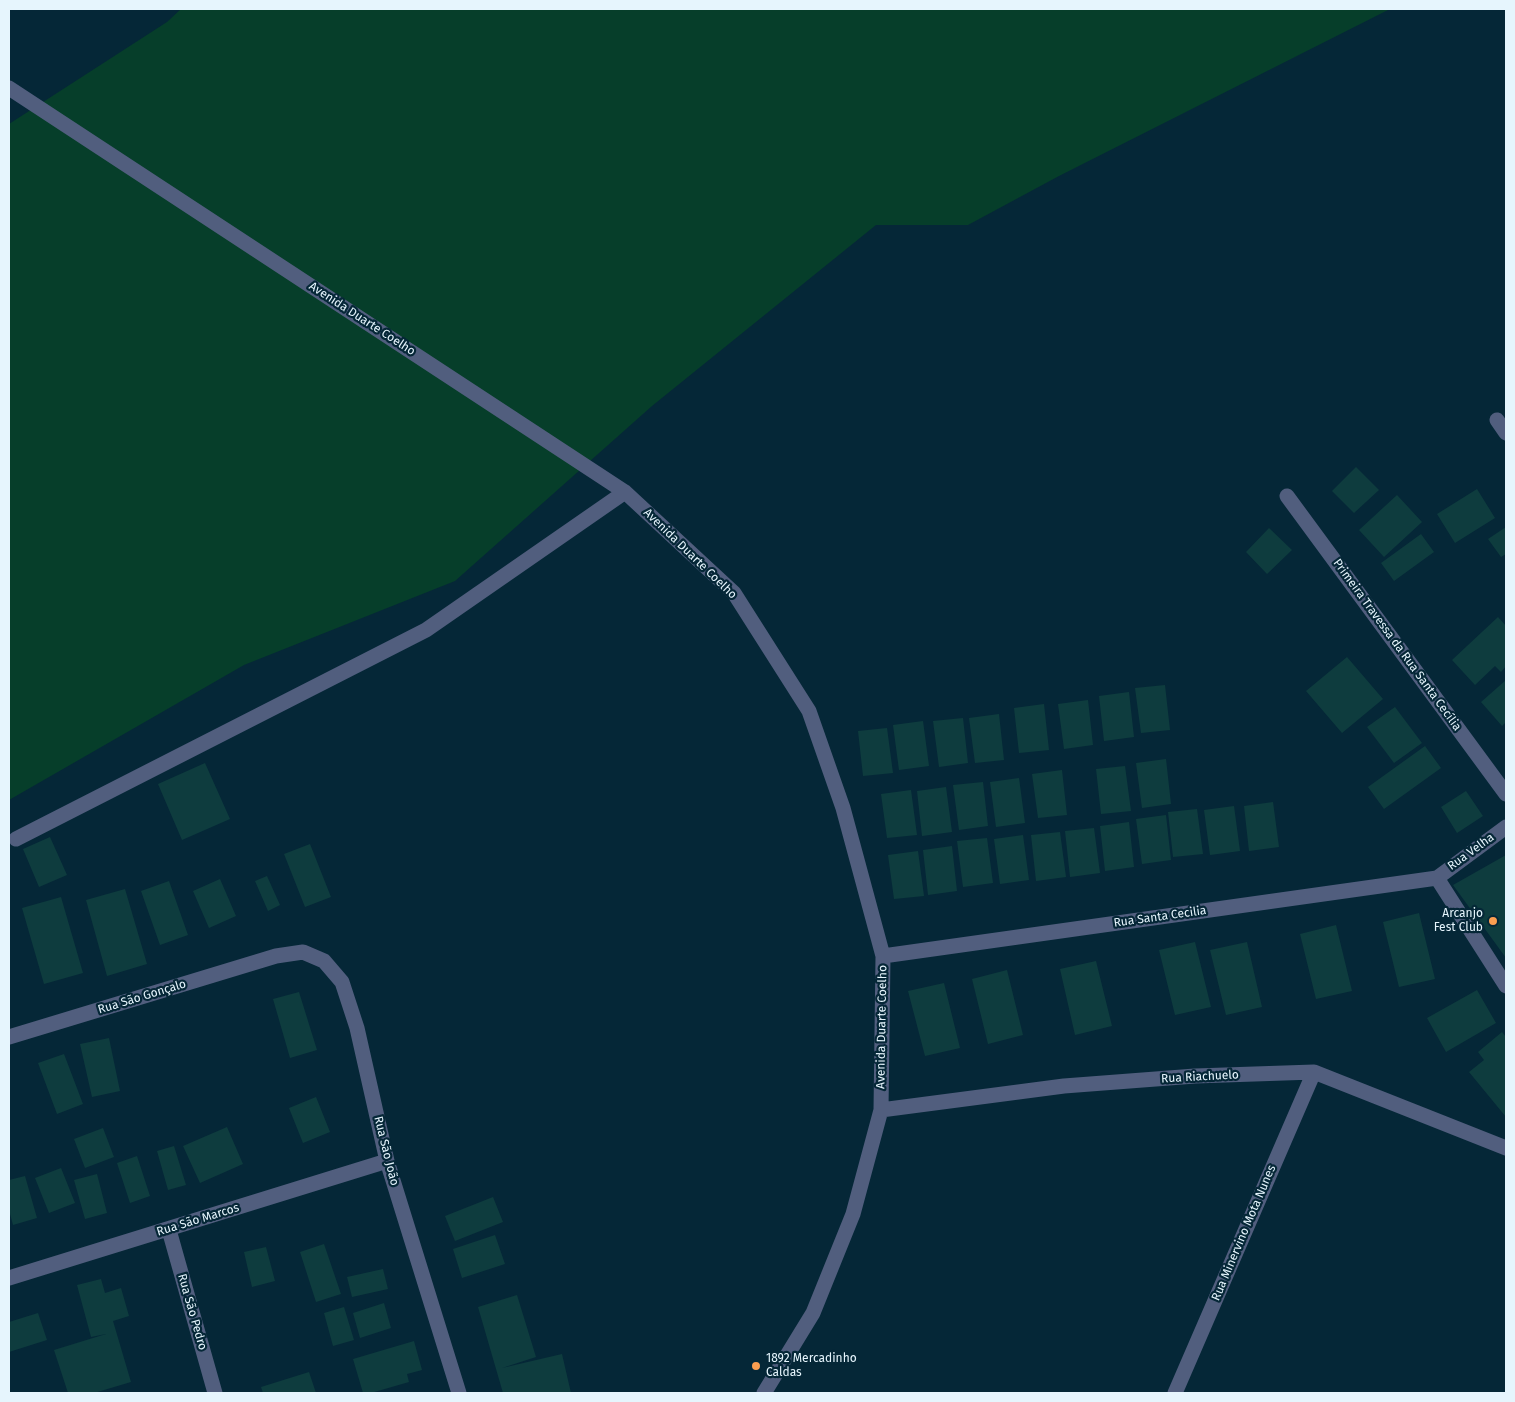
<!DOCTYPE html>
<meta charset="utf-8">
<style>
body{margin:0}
#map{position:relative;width:1515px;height:1402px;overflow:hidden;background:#052737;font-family:"Fira Sans",sans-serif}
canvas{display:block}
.frame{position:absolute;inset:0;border:10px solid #e6f5fd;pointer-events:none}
</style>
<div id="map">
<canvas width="1515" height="1402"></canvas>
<div class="frame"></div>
</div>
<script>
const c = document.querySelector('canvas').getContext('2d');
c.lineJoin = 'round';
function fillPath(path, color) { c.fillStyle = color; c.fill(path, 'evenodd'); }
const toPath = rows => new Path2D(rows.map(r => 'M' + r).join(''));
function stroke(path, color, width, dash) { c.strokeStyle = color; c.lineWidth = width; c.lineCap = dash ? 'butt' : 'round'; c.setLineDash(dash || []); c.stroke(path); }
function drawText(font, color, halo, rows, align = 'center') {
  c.font = font + ' "Fira Sans",sans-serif'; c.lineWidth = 4.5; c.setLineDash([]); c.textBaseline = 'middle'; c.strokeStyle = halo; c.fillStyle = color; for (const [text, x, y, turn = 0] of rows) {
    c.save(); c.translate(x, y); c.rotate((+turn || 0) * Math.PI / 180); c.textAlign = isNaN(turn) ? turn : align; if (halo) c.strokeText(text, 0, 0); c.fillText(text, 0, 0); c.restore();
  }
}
const green = toPath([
 [181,9,1390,9,1059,176,968,225,876,225,652,406,455,581,244,665,9,800,9,124,167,22]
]);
const building = toPath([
 [1356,467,1379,490,1354,513,1332,491],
 [1477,489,1495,518,1455,543,1437,514],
 [1397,495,1422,522,1384,557,1359,530],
 [1506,527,1506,554,1501,557,1488,539],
 [1269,528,1292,550,1267,574,1246,552],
 [1421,534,1434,552,1394,581,1381,563],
 [1498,617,1506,626,1506,666,1501,672,1495,666,1475,685,1452,660],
 [1347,657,1383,699,1342,733,1306,691],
 [1506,680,1506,722,1502,726,1481,702],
 [1165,685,1170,730,1141,733,1135,688],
 [1129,692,1134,737,1104,741,1099,696],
 [1088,700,1093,745,1064,749,1058,704],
 [1044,704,1049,750,1019,753,1014,708],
 [1395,707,1422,743,1394,763,1367,727],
 [999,714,1004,760,975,763,969,718],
 [963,718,968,763,939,767,933,721],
 [923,721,929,766,899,770,893,725],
 [887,728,893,773,863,776,858,731],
 [1425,746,1441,768,1384,809,1368,787],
 [1166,759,1171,804,1142,808,1136,763],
 [205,763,230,819,182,840,158,784],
 [1125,766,1131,811,1101,814,1096,769],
 [1062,770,1067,815,1038,818,1032,774],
 [1019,778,1025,823,996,827,990,782],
 [983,782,988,826,959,830,953,785],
 [946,787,952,832,922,836,917,791],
 [911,790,917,835,887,838,881,794],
 [1466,791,1483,816,1457,833,1441,807],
 [1273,802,1279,847,1249,851,1244,806],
 [1234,806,1240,851,1210,855,1204,810],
 [1197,809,1203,854,1173,857,1168,812],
 [1166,815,1171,860,1142,864,1136,819],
 [1129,822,1134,867,1105,871,1100,826],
 [1094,828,1100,873,1070,877,1065,831],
 [1060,832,1066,877,1036,881,1031,835],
 [1023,835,1029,880,1000,884,994,839],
 [50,837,67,875,39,887,23,849],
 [987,838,993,883,963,887,957,841],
 [310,844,331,897,305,907,284,854],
 [952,846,957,891,928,895,923,850],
 [918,851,924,896,894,899,888,855],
 [1506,855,1506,958,1453,885],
 [267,876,280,905,268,911,255,881],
 [220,879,236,916,209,928,193,891],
 [169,881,188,935,160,945,141,891],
 [125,889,147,964,107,976,86,900],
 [61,897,83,973,44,984,22,908],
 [1419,913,1435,979,1399,987,1383,922],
 [1336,925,1352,991,1316,999,1300,934],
 [1195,942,1211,1007,1175,1015,1159,950],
 [1247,942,1262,1007,1226,1015,1210,950],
 [1096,961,1112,1026,1075,1035,1060,969],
 [1007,970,1023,1035,988,1044,972,979],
 [944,983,960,1048,925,1056,908,991],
 [1477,990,1496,1023,1446,1052,1427,1018],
 [299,992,317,1050,290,1058,273,999],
 [1502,1032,1506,1037,1506,1117,1469,1072,1484,1060,1478,1052],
 [109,1038,120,1091,92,1097,80,1044],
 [64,1054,83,1104,57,1114,38,1063],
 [316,1097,330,1132,303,1143,289,1108],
 [227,1127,243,1164,200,1183,183,1146],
 [103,1128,114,1157,85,1168,74,1139],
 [174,1146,186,1185,168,1190,157,1151],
 [137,1156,150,1196,130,1203,117,1163],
 [61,1168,75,1203,49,1213,35,1178],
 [97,1174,107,1213,85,1219,74,1180],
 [25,1176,37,1218,13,1225,9,1210,9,1180],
 [493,1197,503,1222,455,1241,445,1216],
 [495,1235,505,1264,462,1278,453,1249],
 [324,1244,341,1294,316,1302,300,1252],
 [266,1247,275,1281,252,1287,244,1252],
 [383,1269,388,1289,352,1297,347,1277],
 [101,1279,105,1293,121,1288,129,1316,113,1321,131,1382,94,1393,68,1393,54,1350,106,1334,91,1337,77,1285],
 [517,1295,536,1357,502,1368,562,1354,571,1393,503,1393,478,1307],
 [384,1303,391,1328,360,1338,353,1313],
 [344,1307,354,1340,333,1346,324,1313],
 [38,1313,47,1340,9,1352,9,1322],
 [414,1341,422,1370,407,1374,409,1382,371,1393,363,1393,353,1359],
 [309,1372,316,1393,263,1393,261,1387]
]);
const minor = toPath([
 [9,88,625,492,734,593,809,711,843,808,883,956,881,1110,853,1214,813,1313,764,1393],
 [1497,420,1506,433],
 [1287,496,1506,794],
 [16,839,426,630,625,492],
 [1437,878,1506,986],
 [883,956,1437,878,1506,827],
 [9,1037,276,956,303,952,324,961,342,982,357,1028,387,1161,459,1393],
 [881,1110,1064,1086,1195,1076,1314,1072,1506,1148],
 [169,1230,215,1393],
 [9,1278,387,1161],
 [1175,1393,1314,1072]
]);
const markers = [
 [1493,921,5,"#fb9e50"],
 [756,1366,5,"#fb9e50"]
];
const streetNames = [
 ["Avenida Duarte Coelho",362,319,33],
 ["Avenida Duarte Coelho",690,554,44],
 ["Primeira Travessa da Rua Santa Cecília",1397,645,54],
 ["Rua Velha",1471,852,-36],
 ["Rua Santa Cecilia",1160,917,-8],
 ["Rua São Gonçalo",142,997,-17],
 ["Avenida Duarte Coelho",882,1027,-89],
 ["Rua Riachuelo",1200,1077,-3],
 ["Rua São João",386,1151,76],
 ["Rua São Marcos",198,1220,-17],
 ["Rua Minervino Mota Nunes",1244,1233,-67],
 ["Rua São Pedro",192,1312,74]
];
const poiNames = [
 ["Arcanjo",1483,914],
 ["Fest Club",1483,928],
 ["1892 Mercadinho",766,1359,"left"],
 ["Caldas",766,1373,"left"]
];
fillPath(green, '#063e2a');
fillPath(building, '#0e3c3e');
stroke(minor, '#515e7e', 15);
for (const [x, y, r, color] of markers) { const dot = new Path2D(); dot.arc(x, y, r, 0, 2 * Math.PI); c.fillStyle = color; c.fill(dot); stroke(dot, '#052737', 2); }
drawText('12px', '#e6f5fd', '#052737', streetNames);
drawText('12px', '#e6f5fd', '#052737', poiNames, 'right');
</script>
